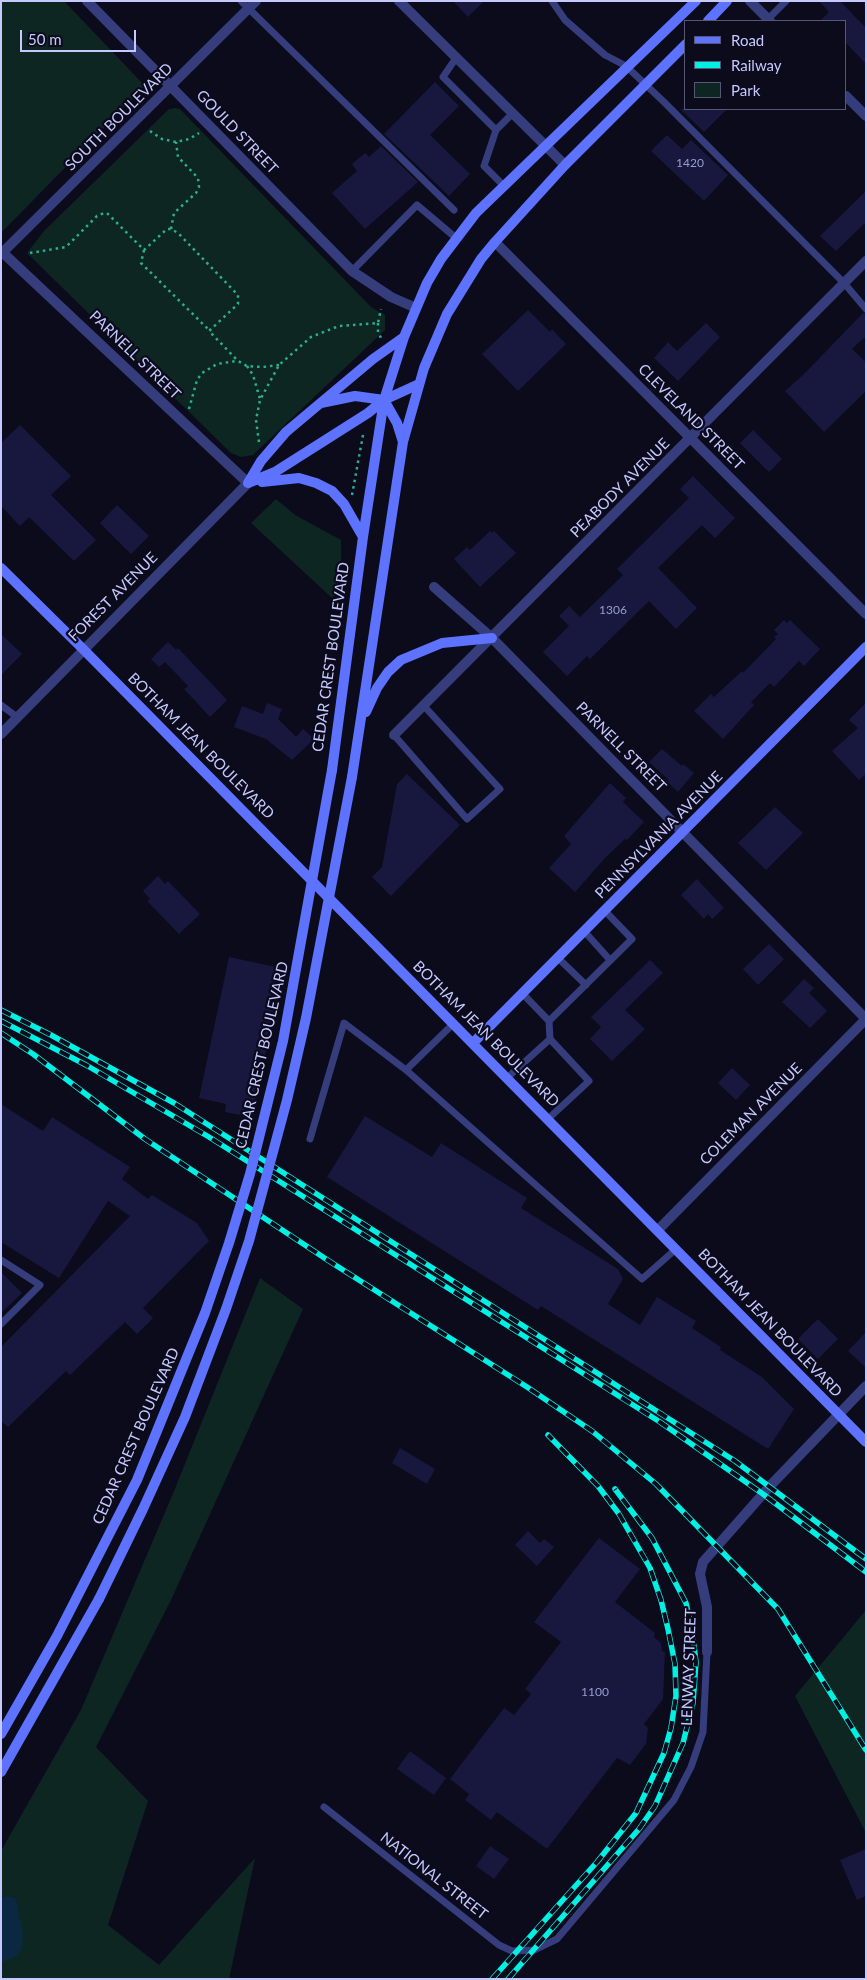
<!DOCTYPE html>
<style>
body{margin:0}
#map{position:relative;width:867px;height:1980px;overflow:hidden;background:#0b0b1c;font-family:Lato,sans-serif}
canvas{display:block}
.frame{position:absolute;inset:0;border:2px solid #c6c9ff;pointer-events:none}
.legend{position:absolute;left:684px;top:20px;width:162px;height:90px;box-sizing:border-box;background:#0b0b1c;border:1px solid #565777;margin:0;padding:6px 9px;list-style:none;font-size:15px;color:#c6c9ff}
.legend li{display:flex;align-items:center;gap:10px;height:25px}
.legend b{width:25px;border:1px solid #565777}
.scale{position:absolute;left:20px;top:30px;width:116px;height:22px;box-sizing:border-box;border:2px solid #c6c9ff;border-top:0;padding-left:6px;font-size:15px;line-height:18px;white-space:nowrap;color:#c6c9ff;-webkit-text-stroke:4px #0b0b1c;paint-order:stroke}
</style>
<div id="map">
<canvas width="867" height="1980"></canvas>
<div class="frame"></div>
<ul class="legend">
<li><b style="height:6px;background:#5d73ff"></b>Road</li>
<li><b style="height:6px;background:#00f1e3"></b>Railway</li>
<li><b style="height:14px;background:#0e2622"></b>Park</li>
</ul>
<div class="scale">50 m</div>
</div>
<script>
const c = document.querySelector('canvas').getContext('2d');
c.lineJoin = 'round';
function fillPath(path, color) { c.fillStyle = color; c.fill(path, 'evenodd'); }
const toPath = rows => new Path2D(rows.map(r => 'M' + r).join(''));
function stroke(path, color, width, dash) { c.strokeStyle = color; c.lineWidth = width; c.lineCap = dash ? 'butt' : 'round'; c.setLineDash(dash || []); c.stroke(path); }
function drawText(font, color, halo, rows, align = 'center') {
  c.font = font + ' Lato,sans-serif'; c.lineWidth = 4.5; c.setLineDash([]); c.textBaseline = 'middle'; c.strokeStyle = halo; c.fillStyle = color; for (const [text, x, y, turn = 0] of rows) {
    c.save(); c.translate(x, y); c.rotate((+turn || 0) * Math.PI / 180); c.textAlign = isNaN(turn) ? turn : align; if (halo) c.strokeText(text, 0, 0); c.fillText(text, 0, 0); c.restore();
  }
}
const green = toPath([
 [1,1,64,1,145,86,1,233],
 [175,108,180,109,371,307,385,315,385,330,253,455,241,457,231,453,27,253,44,231,169,109],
 [276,499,295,515,341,540,341,587,332,598,251,523],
 [260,1278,303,1309,171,1600,96,1747,148,1801,108,1925,159,1965,255,1858,229,1979,1,1979,1,1851,81,1710,174,1491],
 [866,1610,866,1833,795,1696]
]);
const water = toPath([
 [8,1896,16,1899,23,1934,22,1949,16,1956,1,1963,1,1898]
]);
const building = toPath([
 [453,1,484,1,468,17],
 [819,1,840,1,866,28,866,64,846,43,846,21,820,21,829,12],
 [435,82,459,106,430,135,470,174,449,196,384,134],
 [680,109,727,109,704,132],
 [667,135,682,149,691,140,728,175,704,201,651,151],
 [381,146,418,182,365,229,332,193,357,171,352,164,365,153,369,157],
 [866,191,866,222,836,251,820,236],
 [528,310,550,332,552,329,566,344,518,391,482,354],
 [863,313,866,314,866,336,852,349,866,362,866,391,824,432,785,391,805,373],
 [706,323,720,337,678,381,654,358,668,342,677,351],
 [20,425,71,476,51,495,96,540,74,561,29,517,20,526,1,506,1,443],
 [753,430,782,459,769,472,740,443],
 [693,476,735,518,715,538,702,525,658,568,697,608,676,629,649,601,590,659,587,656,567,676,543,652,569,626,559,616,569,606,580,617,623,575,617,569,689,498,680,489],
 [117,505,149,536,131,554,100,523],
 [490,531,492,533,494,531,516,553,480,587,454,559,467,547,470,550],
 [784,620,787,623,790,620,820,649,804,666,799,661,774,687,770,683,751,702,754,705,723,739,694,711,711,694,714,697,742,671,743,673,776,639,774,637,778,634,774,630],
 [1,634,22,654,1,675],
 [168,642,176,650,178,648,227,700,210,717,184,689,188,686,165,662,159,667,151,659],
 [267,703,282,709,278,719,296,737,303,729,314,739,292,760,266,739,234,727,242,706,263,714],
 [866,703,866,774,859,780,832,751,858,728,849,720],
 [662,749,682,766,683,764,694,773,678,792,667,782,669,780,649,762],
 [407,774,460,825,391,896,372,877,382,867,397,784],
 [610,783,626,798,623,802,644,822,627,840,625,839,606,857,575,892,549,868,571,844,564,836],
 [775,807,803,833,766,870,738,843],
 [158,876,165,884,168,881,200,914,179,934,147,901,150,899,143,891],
 [697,879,724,908,712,919,708,914,704,919,681,895],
 [769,944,784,959,758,985,743,969],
 [229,957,285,969,251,1117,225,1112,226,1104,199,1098],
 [650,960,663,973,625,1010,645,1029,612,1061,590,1039,601,1027,591,1017],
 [804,979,814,988,809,993,827,1011,810,1028,782,1002],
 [732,1068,750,1085,736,1100,718,1083],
 [1,1104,43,1131,52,1117,130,1167,122,1179,148,1199,152,1195,197,1223,209,1241,143,1308,153,1318,137,1334,125,1322,70,1375,66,1371,8,1427,1,1421,1,1347,130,1216,108,1201,59,1278,1,1242],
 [365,1116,432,1157,441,1143,527,1198,521,1208,618,1269,623,1279,608,1304,640,1325,657,1297,696,1321,692,1328,721,1347,720,1350,762,1377,794,1409,768,1449,541,1306,538,1310,327,1177],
 [1,1272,22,1293,1,1313],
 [818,1319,838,1339,818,1359,798,1339],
 [866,1332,866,1368,848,1351],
 [400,1448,435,1469,427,1484,392,1463],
 [528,1531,540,1543,544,1539,554,1547,537,1566,515,1545],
 [599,1538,640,1569,615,1602,655,1633,654,1637,661,1643,662,1651,665,1652,663,1699,644,1724,648,1728,646,1744,630,1765,617,1758,547,1849,497,1812,491,1820,465,1800,469,1794,450,1779,504,1708,514,1715,531,1694,525,1689,561,1642,534,1622],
 [410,1751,446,1778,434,1795,397,1769],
 [490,1846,509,1859,494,1879,476,1866],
 [866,1849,866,1896,857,1900,840,1860]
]);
const path = toPath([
 [150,131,162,139,176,142,189,139,199,133],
 [171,229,174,213,196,193,199,187,198,178,178,157,176,142],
 [144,250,141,263,209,330],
 [30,253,66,247,97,216,104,213,107,213,144,250,167,229,171,229,178,233,238,295,238,304,209,331,238,361,247,366,263,367,279,365],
 [378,323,378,332,381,338],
 [247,366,253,375,260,399],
 [189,409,197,380,202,373,217,364,236,361],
 [259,442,256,420,260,400,279,365,311,337,339,326,378,323,381,309],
 [352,495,363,435]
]);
const lane = toPath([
 [241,1,454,210],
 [552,1,565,20,605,55,626,66,664,102,844,283,866,309],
 [768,19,786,1],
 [456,58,443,77,496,130,484,166,503,185],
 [496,130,512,114],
 [352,271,417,205,456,238],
 [1,705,17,717],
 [394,735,467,819,500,789,424,706],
 [584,931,610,960],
 [558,958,586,985],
 [522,993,549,1021,550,1039],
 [549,1021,632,939,605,911],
 [453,1024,406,1070,642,1279,676,1249],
 [507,1078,550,1039,589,1081,548,1119],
 [310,1139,344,1023,406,1070],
 [1,1260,40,1285,1,1324],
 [324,1807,499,1945,512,1951,534,1950,557,1939,674,1800,691,1767,703,1732,707,1652]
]);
const street = toPath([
 [87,1,352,271,391,297,416,308],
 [399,1,565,165],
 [750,1,770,21],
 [846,96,866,116],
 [495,242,866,614],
 [1,251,248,483,1,734],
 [1,254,256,1],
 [434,587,492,638,866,1019,658,1230],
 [394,735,866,261],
 [707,1652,707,1607,700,1574,703,1562,770,1486,866,1386]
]);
const secondary = toPath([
 [708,21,727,1],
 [384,400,397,423,403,442],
 [321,403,355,396,384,400],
 [262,482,299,478,316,483,332,491,344,504,363,537],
 [248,483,261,461,286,432,373,359,404,337],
 [248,483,275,472,368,413,384,400,419,384],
 [1,568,83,649,866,1442],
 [366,712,377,688,388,672,401,660,442,643,492,638],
 [332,770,363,537,384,400,404,337,427,283,441,259,476,213,696,1],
 [352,777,403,442,424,368,447,314,481,259,495,242,565,165,686,44],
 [473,1043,866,647],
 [1,1772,99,1599]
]);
const rail = toPath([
 [1,1010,51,1035,174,1103,735,1461,866,1559],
 [1,1021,86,1065,209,1137,660,1422,763,1494,866,1572],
 [1,1033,33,1054,145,1139,329,1261,527,1387,592,1431,656,1484,778,1609,866,1750],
 [492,1979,597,1862,636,1813,664,1753,671,1728,676,1696,675,1664,668,1629,661,1600,650,1568,619,1514,598,1486,548,1435],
 [508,1979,639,1829,655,1806,683,1743,693,1703,696,1662,692,1629,686,1603,652,1538,615,1489]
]);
const secondaryBridge = toPath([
 [99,1599,143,1509,185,1417,226,1309,249,1241,287,1100,306,1018,352,777],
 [1,1734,57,1636,137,1480,205,1313,229,1243,250,1174,283,1041,332,770]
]);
const numberNames = [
 ["1420",690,163],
 ["1306",613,610],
 ["1100",595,1692]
];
const streetNames = [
 ["SOUTH BOULEVARD",119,117,-45],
 ["GOULD STREET",237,132,46],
 ["PARNELL STREET",135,355,44],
 ["CLEVELAND STREET",691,417,45],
 ["PEABODY AVENUE",620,488,-45],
 ["FOREST AVENUE",113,597,-45],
 ["CEDAR CREST BOULEVARD",331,657,-82],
 ["BOTHAM JEAN BOULEVARD",201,746,45],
 ["PARNELL STREET",621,747,45],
 ["PENNSYLVANIA AVENUE",659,835,-45],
 ["BOTHAM JEAN BOULEVARD",486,1034,45],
 ["CEDAR CREST BOULEVARD",262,1055,-77],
 ["COLEMAN AVENUE",751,1114,-45],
 ["BOTHAM JEAN BOULEVARD",770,1323,46],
 ["CEDAR CREST BOULEVARD",136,1436,-66],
 ["LENWAY STREET",689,1667,-88],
 ["NATIONAL STREET",434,1876,38]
];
fillPath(green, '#0e2622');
fillPath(water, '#0a2841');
fillPath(building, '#18173e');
stroke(path, '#2aaf92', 2.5, [2.5, 4]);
stroke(lane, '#353d7c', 7);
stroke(street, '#353d7c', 10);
stroke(secondary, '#5d73ff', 10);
stroke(rail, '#00f1e3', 5.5);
stroke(rail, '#0b0b1c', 4, [11]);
stroke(secondaryBridge, '#5d73ff', 10);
drawText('12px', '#9a9ccf', null, numberNames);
drawText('15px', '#c6c9ff', '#0b0b1c', streetNames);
</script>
